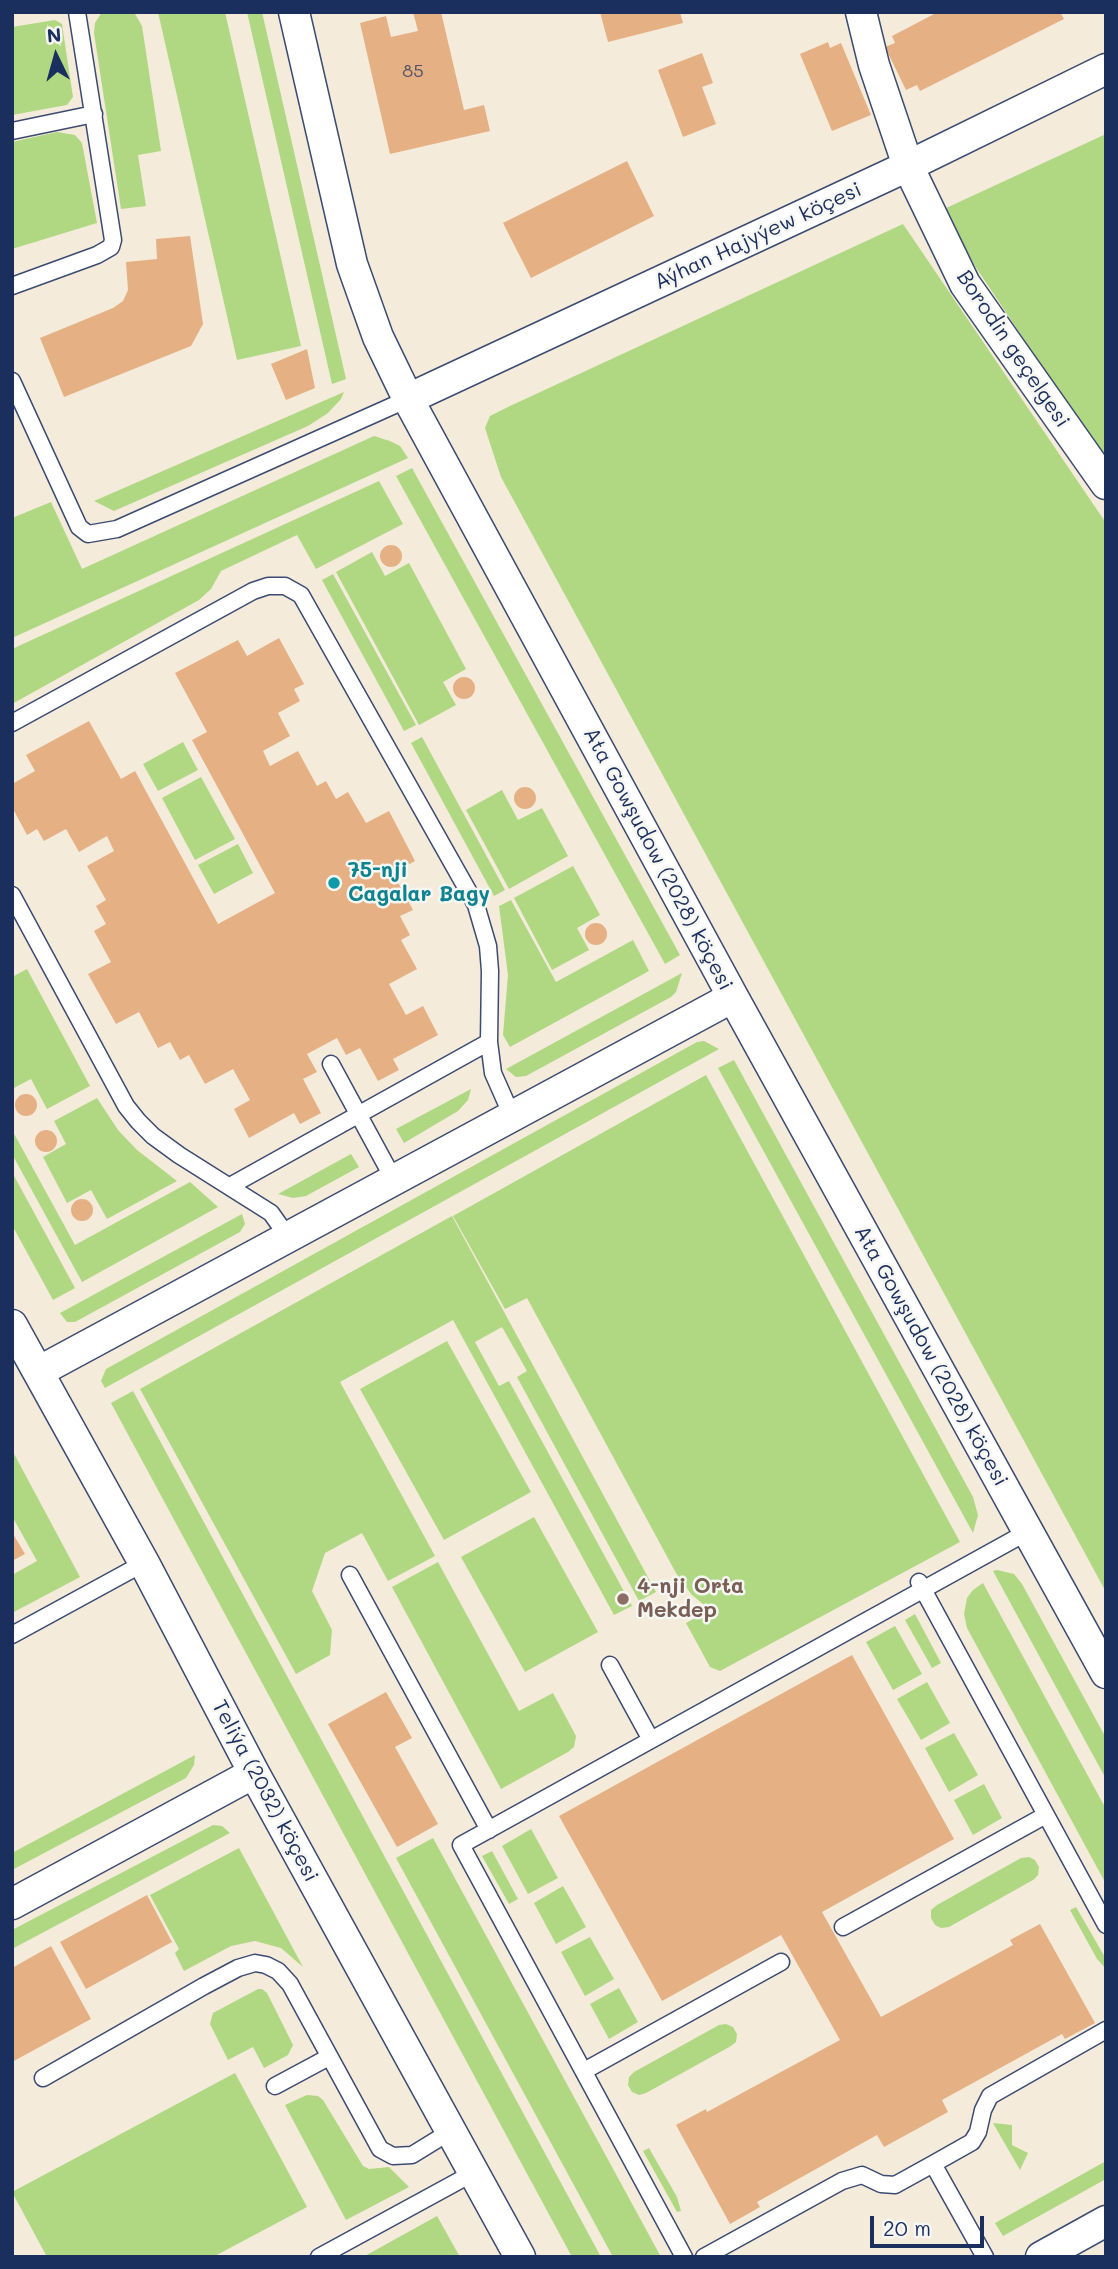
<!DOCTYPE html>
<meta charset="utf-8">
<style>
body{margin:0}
#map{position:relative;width:1118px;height:2269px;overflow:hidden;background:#f4ebdb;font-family:Mali,sans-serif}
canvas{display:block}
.frame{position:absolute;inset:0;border:14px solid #1b2f5e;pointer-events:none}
.north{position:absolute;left:21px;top:21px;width:70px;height:70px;-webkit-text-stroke:5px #f6f6f2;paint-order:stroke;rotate:355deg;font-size:19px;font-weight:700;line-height:28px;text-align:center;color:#1b2f5e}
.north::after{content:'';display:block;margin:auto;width:24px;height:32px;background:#1b2f5e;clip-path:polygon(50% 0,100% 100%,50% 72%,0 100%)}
.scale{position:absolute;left:870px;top:2216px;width:114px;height:32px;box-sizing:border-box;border:4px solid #1b2f5e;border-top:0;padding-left:9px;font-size:21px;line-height:24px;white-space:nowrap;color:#1b2f5e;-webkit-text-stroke:5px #f6f6f2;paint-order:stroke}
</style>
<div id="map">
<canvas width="1118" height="2269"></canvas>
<div class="frame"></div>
<div class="north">N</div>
<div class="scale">20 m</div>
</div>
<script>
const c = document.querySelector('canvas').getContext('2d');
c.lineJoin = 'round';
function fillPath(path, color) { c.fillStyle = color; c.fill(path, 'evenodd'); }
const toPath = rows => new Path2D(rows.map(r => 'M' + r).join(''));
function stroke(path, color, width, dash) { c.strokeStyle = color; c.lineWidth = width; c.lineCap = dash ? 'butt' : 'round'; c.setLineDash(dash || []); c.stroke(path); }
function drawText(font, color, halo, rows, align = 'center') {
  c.font = font + ' Mali,sans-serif'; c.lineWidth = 5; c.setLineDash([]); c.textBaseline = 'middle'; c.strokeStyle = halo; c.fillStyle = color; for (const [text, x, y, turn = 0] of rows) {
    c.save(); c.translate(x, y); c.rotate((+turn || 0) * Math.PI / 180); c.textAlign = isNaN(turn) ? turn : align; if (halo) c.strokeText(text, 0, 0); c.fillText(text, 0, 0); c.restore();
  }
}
const green = toPath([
 [102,12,134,12,142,26,161,151,138,155,146,206,121,209,94,33,95,23],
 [158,12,225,12,301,346,237,360],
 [247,12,262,12,346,379,332,384],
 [55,20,62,24,73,97,67,105,12,115,12,27],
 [57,132,75,135,82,143,97,223,12,249,12,142],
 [1106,134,1106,462,975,266,944,209],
 [903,224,1106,523,1106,1592,501,477,485,428,490,416,510,406],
 [344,392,341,399,328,413,308,426,114,511,94,501],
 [374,436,390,441,400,446,408,458,12,638,12,518,51,502,82,569],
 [412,468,680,955,665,964,396,476],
 [379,481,403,524,316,569,297,535,221,571,211,589,199,600,12,704,12,649],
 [372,552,385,576,409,563,466,669,443,682,456,705,419,725,336,572],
 [333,574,416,725,404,731,322,580],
 [422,737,505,890,494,896,411,743],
 [183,742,198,770,158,791,143,764],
 [201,777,235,839,195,860,162,798],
 [502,790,518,820,542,808,568,856,509,889,466,810],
 [238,844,253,873,214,894,198,865],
 [573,866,600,915,577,928,589,950,552,970,514,898],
 [511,900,556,982,633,940,649,971,510,1047,503,1035,508,975,499,906],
 [27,969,90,1086,47,1109,31,1079,12,1089,12,977],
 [682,973,676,992,671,997,526,1076,516,1077,506,1069],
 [704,1041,719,1049,105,1388,101,1381,106,1369,697,1042],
 [734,1060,973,1497,978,1515,973,1533,718,1068],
 [706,1075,960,1542,720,1671,710,1667,686,1623,710,1610,691,1594,676,1573,527,1298,505,1309,453,1216],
 [471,1089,468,1100,458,1111,404,1143,396,1129],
 [97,1098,118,1130,137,1150,177,1181,107,1219,91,1190,67,1203,43,1157,66,1144,54,1121],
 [12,1130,75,1245,190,1182,218,1207,82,1282,12,1154],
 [351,1154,359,1167,306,1196,293,1198,278,1194],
 [12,1172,75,1288,53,1300,12,1225],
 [242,1214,245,1224,240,1232,75,1322,67,1322,60,1313],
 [452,1216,656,1592,639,1601,517,1377,527,1371,502,1327,475,1342,499,1386,509,1381,632,1606,614,1615,453,1320,340,1382,435,1556,388,1581,362,1533,325,1553,312,1591,332,1630,330,1655,296,1674,140,1389],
 [447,1341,531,1492,444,1540,360,1389],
 [133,1391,601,2257,572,2257,111,1403],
 [12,1450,80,1577,12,1613,12,1575,37,1561,12,1516],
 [534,1517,598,1632,525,1672,461,1557],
 [438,1562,519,1711,553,1693,576,1736,574,1747,568,1752,501,1789,392,1587],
 [997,1570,1014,1574,1022,1584,1106,1738,1106,1779,993,1571],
 [983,1583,1106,1809,1106,1884,967,1628,964,1614,967,1598,973,1590],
 [915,1614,941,1663,932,1668,905,1620],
 [895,1626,922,1674,893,1690,866,1642],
 [927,1682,950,1723,921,1740,897,1699],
 [954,1733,978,1775,949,1792,925,1748],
 [195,1755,194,1765,186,1778,12,1870,12,1853],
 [984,1784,1002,1818,973,1835,954,1800],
 [213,1825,222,1826,230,1833,12,1949,12,1930],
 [531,1829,558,1878,528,1894,502,1846],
 [433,1838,661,2257,613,2257,396,1858],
 [239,1848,303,1967,281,1948,255,1941,231,1946,184,1971,175,1953,179,1949,150,1895],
 [492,1851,518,1899,509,1904,482,1856],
 [1029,1857,1035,1860,1039,1867,1038,1875,1033,1880,949,1927,941,1928,935,1925,931,1918,931,1910,937,1905,1021,1858],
 [563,1886,586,1927,556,1944,534,1903],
 [1076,1907,1106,1959,1106,1969,1097,1959,1070,1910],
 [590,1937,614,1979,585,1996,561,1952],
 [619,1988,638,2022,609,2039,590,2004],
 [258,1989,262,1989,267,1993,293,2045,288,2055,264,2068,253,2047,228,2060,210,2024,213,2013],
 [726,2024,733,2027,737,2034,736,2042,731,2046,646,2093,639,2095,632,2092,628,2085,629,2077,634,2072,719,2025],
 [235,2073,307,2207,213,2257,47,2257,12,2192],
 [307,2095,318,2096,323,2100,363,2166,369,2169,389,2167,409,2187,346,2220,285,2105],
 [993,2123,1012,2125,1012,2145,1028,2153,1020,2170],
 [649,2148,677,2197,681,2211,677,2212,643,2151],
 [1106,2161,1106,2179,1003,2236,995,2223],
 [437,2216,460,2257,363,2257]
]);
const building = toPath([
 [413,12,441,12,464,110,484,105,490,131,390,154,360,23,386,16,391,37,418,31],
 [600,12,680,12,683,23,608,42],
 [938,12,1060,12,1064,19,920,91,917,85,906,90,885,47,895,43,892,36],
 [828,42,830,48,841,43,871,115,832,131,800,54],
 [702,53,713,83,702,87,716,124,683,137,658,70],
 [627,161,654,216,531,278,503,223],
 [190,236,203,324,191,346,64,397,40,338,113,308,123,301,128,290,126,262,157,259,156,239],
 [307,349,315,388,286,400,271,364],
 '380 556a11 11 0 1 1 22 0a11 11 0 1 1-22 0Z',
 [279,638,304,684,294,689,300,701,278,713,290,736,263,751,270,766,298,751,317,786,326,781,336,799,348,792,366,823,389,811,415,861,393,873,413,910,400,916,410,935,401,940,417,969,389,984,406,1015,423,1006,438,1035,393,1059,399,1070,378,1081,360,1048,346,1055,337,1038,307,1054,317,1072,303,1079,321,1113,300,1124,294,1113,249,1138,234,1109,250,1100,233,1069,205,1084,189,1055,180,1060,170,1042,158,1048,139,1012,116,1024,88,974,111,962,94,931,106,924,96,906,106,900,87,866,114,851,107,836,79,852,66,829,44,841,37,829,27,835,12,807,12,784,35,771,26,755,89,721,121,779,135,771,218,924,275,893,192,740,207,732,175,673,238,640,247,656],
 '453 688a11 11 0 1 1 22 0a11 11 0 1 1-22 0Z',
 '514 798a11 11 0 1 1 22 0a11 11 0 1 1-22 0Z',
 '585 934a11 11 0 1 1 22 0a11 11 0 1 1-22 0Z',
 '15 1105a11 11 0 1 1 22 0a11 11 0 1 1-22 0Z',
 '35 1141a11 11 0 1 1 22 0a11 11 0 1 1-22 0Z',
 '71 1210a11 11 0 1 1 22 0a11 11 0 1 1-22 0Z',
 [12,1532,25,1554,12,1561],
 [852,1655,954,1839,822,1912,881,2017,1013,1945,1010,1940,1040,1924,1095,2023,1065,2039,1062,2034,942,2100,948,2112,884,2147,877,2135,757,2202,760,2207,730,2224,676,2125,706,2109,707,2112,840,2040,781,1935,662,2001,559,1816],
 [386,1692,412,1738,395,1747,438,1824,397,1847,328,1724],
 [147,1895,172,1942,86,1989,60,1942],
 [51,1946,91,2019,12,2062,12,1968]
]);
const lane = toPath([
 [12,131,94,114],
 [12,286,97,255,111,247,113,240,77,12],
 [12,381,79,527,88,534,117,529,408,399],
 [12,723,253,591,268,586,285,586,301,595,476,905,488,946,490,971,489,1042,493,1073,512,1116],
 [12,895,126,1106,138,1121,153,1136,179,1155,271,1213,288,1237],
 [331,1064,394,1180],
 [230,1186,489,1042],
 [350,1575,489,1830],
 [919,1582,1106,1925],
 [12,1635,144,1563],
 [610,1665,651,1740],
 [843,1927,1046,1815],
 [584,2071,781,1962],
 [43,2078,204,1986,238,1968,255,1963,266,1965,278,1971,290,1984,380,2149,393,2156,412,2155,451,2131],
 [275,2086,329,2057],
 [933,2164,985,2257],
 [319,2257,475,2172],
 [684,2257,461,1845,1029,1531],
 [704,2257,842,2181,862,2175,881,2184,895,2185,933,2164,972,2142,978,2132,983,2110,990,2096,1106,2030]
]);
const street = toPath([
 [294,12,352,264,378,337,408,399,733,997,1106,1673],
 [861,12,874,65,908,166,965,284,1106,484],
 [408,399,908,166,1106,69],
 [12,1325,144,1563,254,1773,520,2257],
 [38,1372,733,997],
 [12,1904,254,1773],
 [1041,2257,1106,2221]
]);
const markers = [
 [334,883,7,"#0f9aa8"],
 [623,1599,7,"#8d6e63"]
];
const numberNames = [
 ["85",413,71]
];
const streetNames = [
 ["Aýhan Hajyýew köçesi",758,236,-25],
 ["Borodin geçelgesi",1013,349,56],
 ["Ata Gowşudow (2028) köçesi",658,859,62],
 ["Ata Gowşudow (2028) köçesi",931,1356,61],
 ["Teliýa (2032) köçesi",265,1791,62]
];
const cultureNames = [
 ["75-nji",348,871],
 ["Cagalar Bagy",348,895]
];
const educationNames = [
 ["4-nji Orta",637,1587],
 ["Mekdep",637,1611]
];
fillPath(green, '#b0d883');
fillPath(building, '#e5b184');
stroke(lane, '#3c4b71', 19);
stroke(street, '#3c4b71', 33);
stroke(lane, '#fff', 16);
stroke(street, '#fff', 30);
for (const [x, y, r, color] of markers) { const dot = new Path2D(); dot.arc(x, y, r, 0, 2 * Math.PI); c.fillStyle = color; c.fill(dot); stroke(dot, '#f6f6f2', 2.5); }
drawText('18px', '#4e5068', null, numberNames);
drawText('21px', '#1b2f5e', '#f6f6f2', streetNames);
drawText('bold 21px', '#0d838f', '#f6f6f2', cultureNames, 'left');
drawText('bold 21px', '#785e54', '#f6f6f2', educationNames, 'left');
</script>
